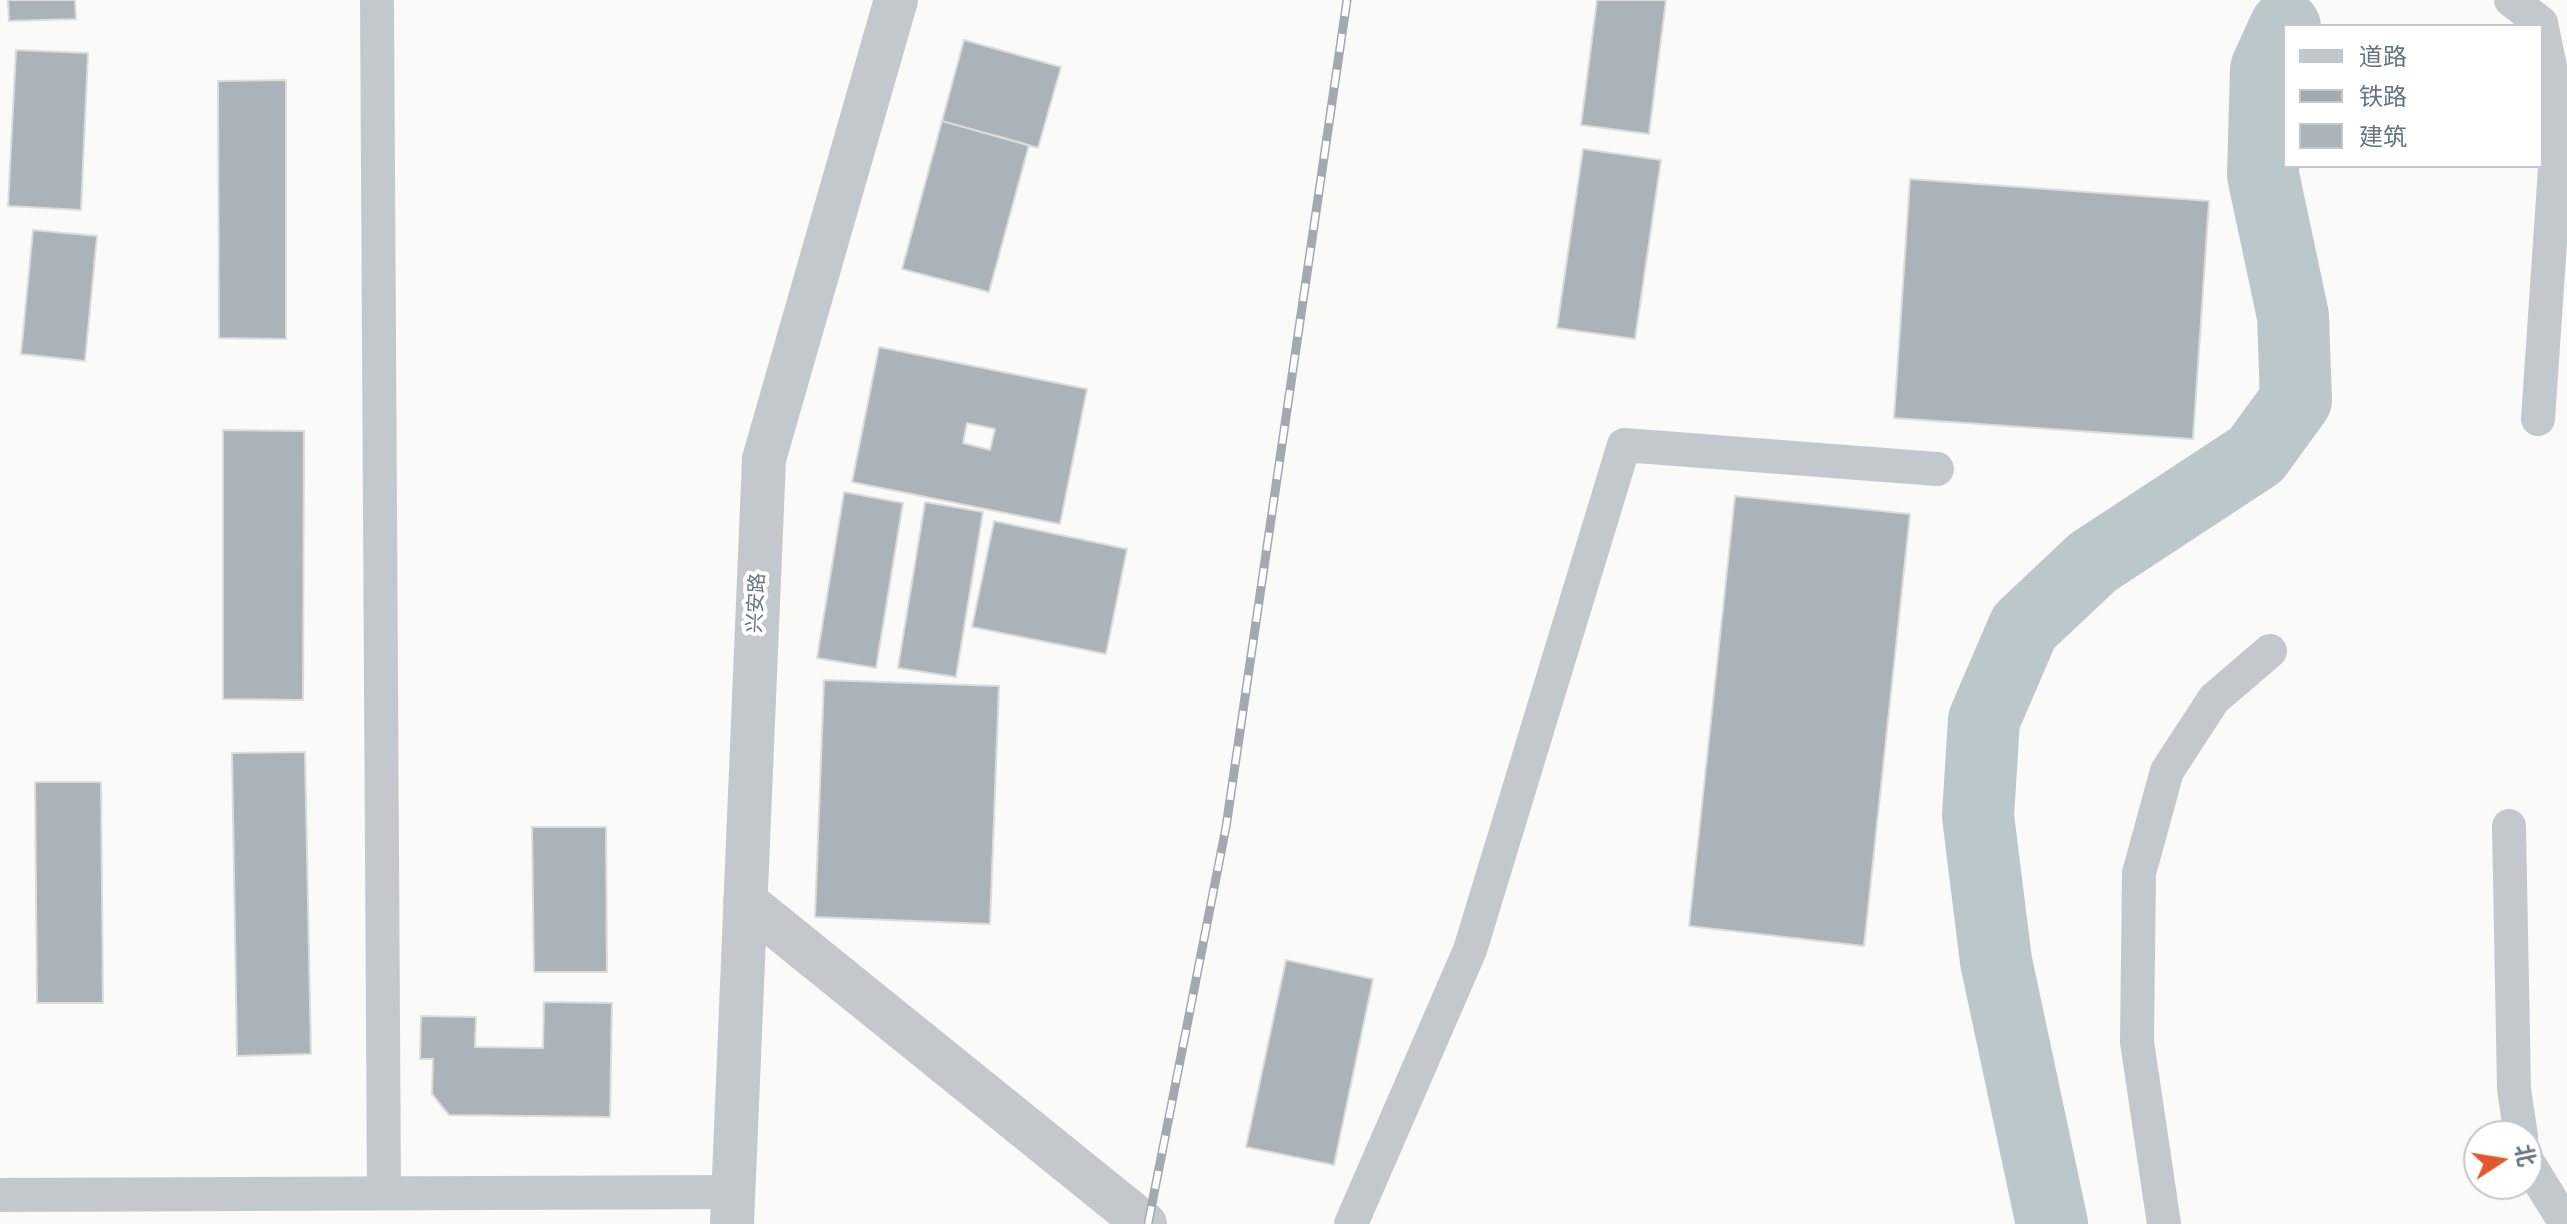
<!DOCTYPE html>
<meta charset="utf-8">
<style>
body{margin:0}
#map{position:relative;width:2567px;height:1224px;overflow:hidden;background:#fafaf8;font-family:"Source Sans 3","Noto Sans SC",sans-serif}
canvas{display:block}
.legend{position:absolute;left:2283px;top:24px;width:260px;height:144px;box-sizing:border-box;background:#fff;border:2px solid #c1c8cd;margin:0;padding:10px 14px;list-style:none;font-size:24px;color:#657683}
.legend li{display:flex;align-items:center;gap:16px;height:40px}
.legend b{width:40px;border:2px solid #c1c8cd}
.north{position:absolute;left:2463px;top:1120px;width:80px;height:80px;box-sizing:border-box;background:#fff;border:2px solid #c1c8cd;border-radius:50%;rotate:78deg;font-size:22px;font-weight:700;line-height:32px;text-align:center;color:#657683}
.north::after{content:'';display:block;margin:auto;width:28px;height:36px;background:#e4572e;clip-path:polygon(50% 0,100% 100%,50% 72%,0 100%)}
</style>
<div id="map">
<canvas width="2567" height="1224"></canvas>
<ul class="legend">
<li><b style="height:10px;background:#c3c8cc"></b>道路</li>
<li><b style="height:10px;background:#a2aab0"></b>铁路</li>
<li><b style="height:22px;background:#aab3b9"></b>建筑</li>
</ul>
<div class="north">北</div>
</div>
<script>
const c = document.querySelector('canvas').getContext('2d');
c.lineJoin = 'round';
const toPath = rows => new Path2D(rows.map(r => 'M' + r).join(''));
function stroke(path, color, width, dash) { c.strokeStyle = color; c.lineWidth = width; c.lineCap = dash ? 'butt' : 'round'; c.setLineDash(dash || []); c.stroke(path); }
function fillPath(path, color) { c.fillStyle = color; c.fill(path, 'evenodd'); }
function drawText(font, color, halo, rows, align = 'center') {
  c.font = font + ' "Source Sans 3","Noto Sans SC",sans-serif'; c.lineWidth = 8; c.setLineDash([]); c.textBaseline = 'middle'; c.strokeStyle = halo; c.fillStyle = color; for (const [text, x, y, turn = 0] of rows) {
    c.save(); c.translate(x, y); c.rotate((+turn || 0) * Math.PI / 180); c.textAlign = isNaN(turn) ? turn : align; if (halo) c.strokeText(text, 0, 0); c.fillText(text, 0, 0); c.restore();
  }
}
const river = toPath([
 [2052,1224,1996,961,1978,816,1984,720,2024,627,2093,562,2256,455,2296,400,2293,316,2263,175,2266,69,2285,27]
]);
const building = toPath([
 [8,0,75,0,76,19,9,21,8,0],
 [1597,0,1666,0,1649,134,1581,125,1597,0],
 [964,40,1061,67,1038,148,942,121,964,40],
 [16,50,88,53,81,210,8,206,16,50],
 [286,80,286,339,219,338,218,81,286,80],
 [942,121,1029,145,989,292,902,269,942,121],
 [1583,149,1661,160,1635,339,1557,328,1583,149],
 [1910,179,2209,201,2193,439,1894,418,1910,179],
 [33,230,97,236,85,361,21,354,33,230],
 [879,347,1087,389,1060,524,852,482,879,347],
 [967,423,995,429,990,450,963,443,967,423],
 [223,430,304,431,303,700,223,699,223,430],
 [844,492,903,503,876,668,817,658,844,492],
 [1735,496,1910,514,1864,946,1689,926,1735,496],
 [925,502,983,512,956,677,898,668,925,502],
 [994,521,1127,549,1106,654,972,627,994,521],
 [824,680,999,686,990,924,815,917,824,680],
 [305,752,311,1054,237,1056,232,753,305,752],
 [35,782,101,782,103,1003,37,1003,35,782],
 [532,827,606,827,607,972,534,972,532,827],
 [1286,960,1373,979,1334,1165,1246,1147,1286,960],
 [544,1002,612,1003,610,1117,449,1115,432,1094,433,1059,420,1059,421,1016,476,1017,475,1047,543,1048,544,1002]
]);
const minor = toPath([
 [377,0,384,1192],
 [2511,0,2541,23,2559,110,2538,419],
 [2509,826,2514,1089,2521,1136],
 [2527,1161,2566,1224],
 [0,1195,732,1192],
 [1351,1224,1470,950,1624,445,1937,469],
 [2164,1224,2137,1042,2139,873,2167,771,2214,699,2270,651]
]);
const tertiary = toPath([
 [745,901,1145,1224],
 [732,1224,764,459,896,0]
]);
const rail = toPath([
 [1148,1224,1226,827,1347,0]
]);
const streetNames = [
 ["兴安路",758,603,-87]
];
stroke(river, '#bbc7cb', 72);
fillPath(building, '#aab3b9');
stroke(building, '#dcdcda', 2);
stroke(minor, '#c3c8cc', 34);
stroke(tertiary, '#c3c8cc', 44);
stroke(rail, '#a2aab0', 9);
stroke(rail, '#fff', 6, [18]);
drawText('20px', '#657683', '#fff', streetNames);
</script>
